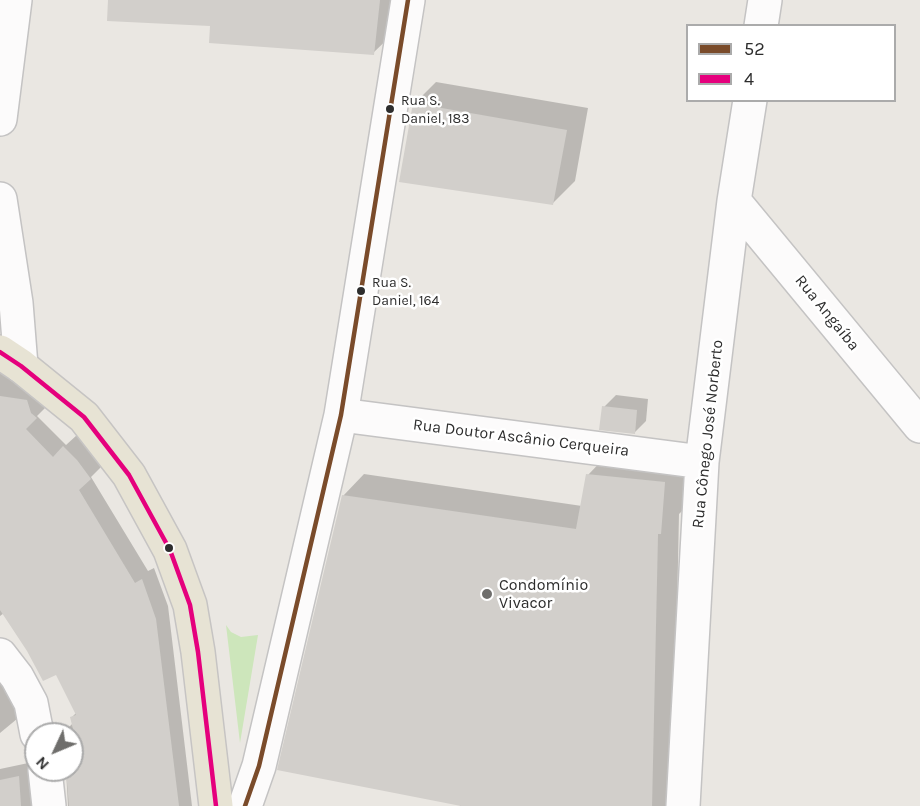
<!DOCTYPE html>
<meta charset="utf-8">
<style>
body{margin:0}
#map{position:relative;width:920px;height:806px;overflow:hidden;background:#eae7e2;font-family:Karla,sans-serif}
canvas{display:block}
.legend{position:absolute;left:686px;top:24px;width:210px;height:78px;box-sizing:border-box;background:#fff;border:2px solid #ababab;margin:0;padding:8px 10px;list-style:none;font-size:18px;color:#2d2d2d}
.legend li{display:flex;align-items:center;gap:12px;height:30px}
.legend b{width:30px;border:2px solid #ababab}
.north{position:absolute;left:24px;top:722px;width:60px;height:60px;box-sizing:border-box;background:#fff;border:2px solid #ababab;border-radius:50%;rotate:226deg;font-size:16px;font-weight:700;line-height:24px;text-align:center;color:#2d2d2d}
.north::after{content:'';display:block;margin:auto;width:21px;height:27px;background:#6f6e6c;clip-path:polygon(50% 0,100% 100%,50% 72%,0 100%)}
</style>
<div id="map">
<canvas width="920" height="806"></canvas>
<ul class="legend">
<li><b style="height:8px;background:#7a4b2a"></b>52</li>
<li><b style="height:8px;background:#e5007d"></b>4</li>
</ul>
<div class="north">N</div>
</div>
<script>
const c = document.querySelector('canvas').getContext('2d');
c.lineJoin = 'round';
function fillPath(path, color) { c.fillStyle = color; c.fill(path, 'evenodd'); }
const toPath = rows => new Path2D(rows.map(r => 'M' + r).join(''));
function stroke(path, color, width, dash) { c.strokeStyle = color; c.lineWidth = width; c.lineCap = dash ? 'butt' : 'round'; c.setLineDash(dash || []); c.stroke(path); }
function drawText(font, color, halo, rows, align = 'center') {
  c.font = font + ' Karla,sans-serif'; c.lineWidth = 5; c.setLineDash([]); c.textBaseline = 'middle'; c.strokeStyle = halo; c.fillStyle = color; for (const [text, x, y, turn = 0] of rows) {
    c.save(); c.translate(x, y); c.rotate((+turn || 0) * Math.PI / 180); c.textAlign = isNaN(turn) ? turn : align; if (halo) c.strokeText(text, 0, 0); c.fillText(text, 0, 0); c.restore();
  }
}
const green = toPath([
 [226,625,231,632,241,637,258,635,240,743]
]);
const shadow = toPath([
 [110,0,399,0,396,31,373,53,211,24],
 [436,82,588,108,575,181,553,203,414,104],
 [0,370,48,405,37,416,66,445,77,435,89,447,103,465,91,477,148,571,154,568,168,606,192,806,68,806,66,770,72,770,72,734,64,732,73,723,72,717,77,712,57,673,36,663,4,613,0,616],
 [616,395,648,399,646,421,634,433,604,407],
 [609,453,686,461,682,511,679,514,673,802,670,806,460,806,343,496,364,474,582,506,588,475],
 [0,655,23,714,0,733],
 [33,762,36,806,0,806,0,769]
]);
const building = toPath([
 [108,0,380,0,374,55,209,43,210,26,107,21],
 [413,103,567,130,553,205,399,182],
 [0,396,27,400,31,413,37,418,26,429,53,457,63,446,77,460,91,479,79,490,135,583,142,579,156,619,179,806,69,806,66,770,72,770,72,734,63,734,62,732,73,729,70,717,76,715,56,675,43,681,27,651,0,610],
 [602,406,637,410,635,434,599,430],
 [586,474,665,482,661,534,658,534,652,806,461,806,277,770,342,495,576,529],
 [19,776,21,806,0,806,0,780]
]);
const minor = toPath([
 [761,26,765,0],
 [0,119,15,0],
 [0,199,16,303,21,366],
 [734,201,920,426],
 [341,415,702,462],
 [0,655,17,677,31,703,37,734],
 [45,770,49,806],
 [245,806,259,766,341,415,408,0],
 [683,806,702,462,734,201,750,100]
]);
const major = toPath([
 [0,352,21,366,84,417,129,475,170,550,190,605,198,652,216,806]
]);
const bus1 = toPath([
 [245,806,259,766,341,415,408,0]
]);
const bus2 = toPath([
 [0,352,21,366,84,417,129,475,170,550,190,605,198,652,216,806]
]);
const markers = [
 [390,109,5,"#2d2d2d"],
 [361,291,5,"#2d2d2d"],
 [169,548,5,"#2d2d2d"],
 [487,594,6,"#6f6e6c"]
];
const busNames = [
 ["Rua S.",401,101],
 ["Daniel, 183",401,119],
 ["Rua S.",372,283],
 ["Daniel, 164",372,301]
];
const streetNames = [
 ["Rua Angaíba",827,313,51],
 ["Rua Cônego José Norberto",708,434,-84],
 ["Rua Doutor Ascânio Cerqueira",521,438,7]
];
const poiNames = [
 ["Condomínio",499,585],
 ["Vivacor",499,603]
];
fillPath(green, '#cde6bb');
fillPath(shadow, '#0003');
fillPath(building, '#d2cfcb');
stroke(minor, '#c4c3c3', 36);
stroke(major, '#c6c4c3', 36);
stroke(minor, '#fcfbfb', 33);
stroke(major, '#e7e3d4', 33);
stroke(bus1, '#7a4b2a', 4.5);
stroke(bus2, '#e5007d', 4.5);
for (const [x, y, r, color] of markers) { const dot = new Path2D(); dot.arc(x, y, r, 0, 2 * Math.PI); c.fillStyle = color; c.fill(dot); stroke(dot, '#fff', 2); }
drawText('14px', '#2d2d2d', '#fff', busNames, 'left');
drawText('16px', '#2d2d2d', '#fff', streetNames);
drawText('16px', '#2d2d2d', '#fff', poiNames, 'left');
</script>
